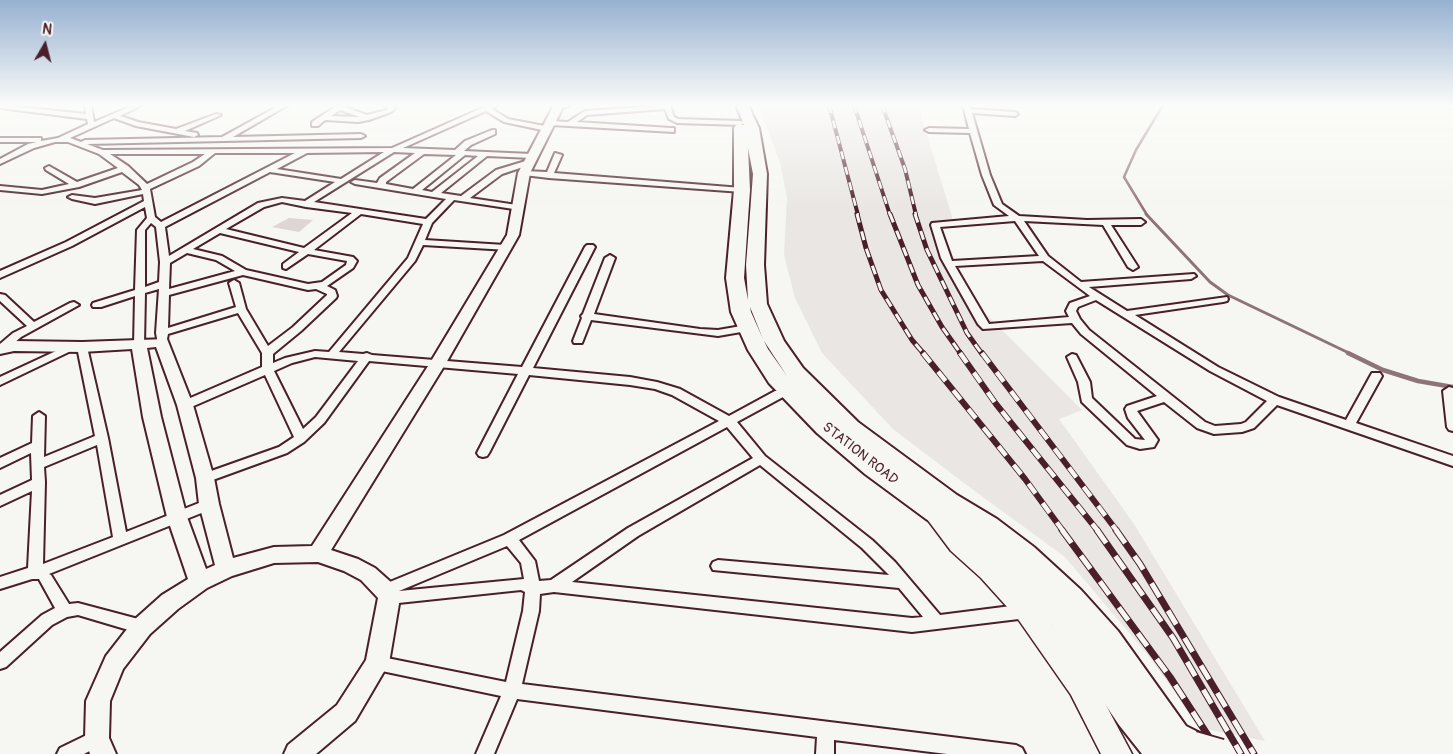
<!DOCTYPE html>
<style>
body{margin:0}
#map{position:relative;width:1453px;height:754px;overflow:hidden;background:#f6f6f2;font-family:Pangolin,sans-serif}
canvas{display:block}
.north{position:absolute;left:20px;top:20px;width:50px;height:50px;-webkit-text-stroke:4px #f6f6f2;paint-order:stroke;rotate:8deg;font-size:14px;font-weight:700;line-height:20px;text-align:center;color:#4a1f2b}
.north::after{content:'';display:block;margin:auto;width:18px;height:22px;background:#4a1f2b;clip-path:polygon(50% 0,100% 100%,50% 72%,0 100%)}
</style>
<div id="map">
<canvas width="1453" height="754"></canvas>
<div class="north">N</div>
</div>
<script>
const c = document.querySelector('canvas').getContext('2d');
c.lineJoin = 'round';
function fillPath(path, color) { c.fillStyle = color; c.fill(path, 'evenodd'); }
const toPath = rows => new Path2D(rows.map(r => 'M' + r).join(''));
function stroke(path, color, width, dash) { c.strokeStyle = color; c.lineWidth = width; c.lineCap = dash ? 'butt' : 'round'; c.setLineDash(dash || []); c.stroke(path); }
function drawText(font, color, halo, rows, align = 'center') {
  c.font = font + ' Pangolin,sans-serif'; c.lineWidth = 4; c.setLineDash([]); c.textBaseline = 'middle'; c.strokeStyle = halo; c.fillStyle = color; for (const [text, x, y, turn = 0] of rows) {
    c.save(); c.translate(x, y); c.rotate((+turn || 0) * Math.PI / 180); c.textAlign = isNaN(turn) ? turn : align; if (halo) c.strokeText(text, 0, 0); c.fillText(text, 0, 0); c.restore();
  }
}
const built = toPath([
 [758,105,918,105,953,220,939,222,971,299,1082,410,1059,419,1134,524,1265,741,1201,728,1147,654,1065,557,968,486,893,429,822,353,795,298,784,255,787,198,780,162]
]);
const green = toPath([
 [289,218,313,220,299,232,272,227]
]);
const streamFar2 = toPath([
 [1147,215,1124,177,1136,150,1163,105]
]);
const streamFar1 = toPath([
 [1146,214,1210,282,1228,295,1351,354]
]);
const stream = toPath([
 [1348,353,1383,370,1418,381,1453,387]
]);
const street = toPath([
 [0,105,86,114,85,105,91,105,94,122,134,105,142,105,120,116,138,122,176,129,216,114,221,115,185,131,197,133,198,135,194,137,136,126,114,118,70,138,81,142,85,140,222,137,280,105,288,105,233,137,361,134,365,136,361,138,87,144,103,150,392,148,489,105,497,105,492,109,508,119,550,127,551,129,547,131,504,122,486,111,403,148,455,150,465,141,492,130,495,130,495,134,471,145,464,151,532,154,536,156,532,158,487,156,441,193,461,196,496,170,529,160,532,160,532,164,502,174,470,198,517,205,521,208,520,210,454,200,432,223,425,240,505,245,510,248,508,250,423,245,415,261,339,352,363,354,367,353,372,355,522,367,585,247,587,245,593,245,595,247,533,368,630,377,657,382,680,389,729,416,775,391,783,391,785,394,783,397,737,422,765,456,872,540,895,562,940,615,1027,604,1032,606,1035,611,1032,616,1027,618,912,632,554,592,540,594,539,611,522,684,1016,745,1022,748,1025,754,947,754,834,740,834,754,816,754,817,737,517,699,494,754,476,754,501,696,377,670,371,668,369,663,371,658,377,656,506,682,523,611,525,592,521,590,389,604,384,602,382,598,383,595,380,594,378,590,380,586,504,535,719,421,672,395,655,389,630,385,529,375,489,453,487,456,483,457,479,456,477,453,518,374,369,361,324,423,304,442,287,453,210,481,200,481,199,478,200,475,279,447,294,437,265,375,189,408,185,409,179,405,181,402,262,367,262,353,238,313,168,334,166,344,158,344,156,333,159,289,145,293,144,345,143,347,139,348,134,345,135,296,101,307,93,307,92,305,93,303,135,290,137,230,147,218,145,207,72,246,0,278,0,271,66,242,144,201,143,194,95,204,72,199,68,197,72,195,95,198,142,190,139,185,122,172,79,187,42,194,0,190,0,186,42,190,69,184,46,170,45,168,49,166,77,182,118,168,99,154,68,142,55,142,34,148,0,164,0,159,28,144,37,142,0,142,0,138,41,138,41,141,58,138,88,124,87,119,0,108,0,105],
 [384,152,341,179,277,169,307,153,384,152],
 [394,152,415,153,380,178,377,183,355,180,351,182,355,184,446,199,426,219,314,202,394,152],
 [215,153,295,153,161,222,155,217,150,189,199,166,215,153],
 [110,154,205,154,193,162,147,184,128,166,110,154],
 [424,154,456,155,413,189,386,184,386,182,424,154],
 [465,155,478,156,432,192,422,190,465,155],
 [270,172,335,182,305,201,282,198,258,203,169,256,165,227,270,172],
 [282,202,306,207,352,213,304,248,226,229,264,207,282,202],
 [361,214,423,224,408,258,329,352,315,351,285,358,273,363,273,354,301,331,336,298,337,296,335,290,327,286,353,268,357,261,353,257,314,250,361,214],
 [151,223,156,227,160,262,159,282,145,287,145,230,151,223],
 [220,233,299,252,283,264,283,268,286,269,308,254,347,261,346,265,322,282,308,284,246,270,222,256,193,249,220,233],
 [187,253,216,260,235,271,169,289,170,263,187,253],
 [243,275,308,290,316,289,327,294,327,295,293,327,268,346,246,309,239,283,234,280,229,283,236,307,168,328,169,295,243,275],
 [315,357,358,361,316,417,303,429,274,371,292,363,315,357],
 [727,427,753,458,628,528,551,580,539,581,535,561,519,540,727,427],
 [760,465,862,548,889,575,718,560,713,562,711,566,713,570,899,588,923,617,912,618,572,582,638,536,760,465],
 [507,546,521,563,524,579,399,591,507,546],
 [338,105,345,105,344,107,367,115,387,110,388,108,385,105,392,105,395,108,391,112,369,120,358,122,325,120,318,126,312,126,312,122,338,105],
 [340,110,360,117,331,116,340,110],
 [550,105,570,105,567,107,553,107,550,105],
 [670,105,674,117,678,119,741,121,745,123,741,125,677,123,669,119,665,109,587,115,577,122,671,128,674,128,674,132,551,125,547,123,551,121,568,122,585,111,670,105],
 [963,105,969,105,971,109,1015,112,1018,114,1015,116,972,113,990,175,1002,204,1019,216,1087,220,1141,219,1145,222,1141,225,1111,225,1138,267,1133,270,1128,267,1103,225,1024,221,1048,256,1081,282,1194,274,1196,276,1191,279,1089,287,1127,311,1227,297,1228,299,1227,301,1223,302,1135,315,1218,367,1279,397,1346,420,1372,373,1380,373,1382,376,1356,423,1453,456,1453,466,1277,405,1254,428,1242,432,1214,434,1197,428,1164,402,1137,411,1158,440,1154,447,1140,449,1127,445,1082,402,1078,382,1067,357,1072,354,1076,355,1090,382,1092,398,1135,439,1145,440,1128,418,1125,409,1127,406,1157,396,1081,334,1072,323,983,329,978,324,941,258,931,225,932,223,1009,216,994,205,982,175,970,133,929,132,925,130,929,128,969,129,963,105],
 [1015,221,1039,256,952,261,940,227,1015,221],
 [1043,261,1090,296,1070,303,1066,311,1069,317,989,324,955,266,1043,261],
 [1096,300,1210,371,1267,401,1246,422,1241,424,1215,426,1205,422,1089,330,1080,319,1076,311,1078,307,1096,300],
 [555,153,562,155,554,173,742,188,746,190,742,192,549,178,524,175,520,173,524,171,547,172,555,153],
 [610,255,615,258,594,314,700,329,718,330,747,325,752,328,747,331,718,336,591,320,582,343,574,343,573,341,582,318,581,316,583,314,605,258,610,255],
 [0,294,5,295,34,322,70,303,74,302,79,305,21,337,5,351,1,352,0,344,13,333,27,326,0,301,0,294],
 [71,344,75,345,76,347,75,349,0,385,0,377,71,344],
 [82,344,87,347,108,438,126,532,209,499,214,500,216,504,214,508,49,574,51,575,69,604,78,603,142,620,147,622,150,627,147,632,142,634,78,615,67,617,52,625,6,667,0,669,0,652,42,615,55,608,39,579,32,579,0,589,0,577,28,568,32,491,0,506,0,495,32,480,31,453,0,468,0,458,32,443,33,416,39,412,45,416,44,457,95,436,77,347,82,344],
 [97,445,113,537,43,564,45,482,44,467,97,445],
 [1449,387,1453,388,1453,431,1449,430,1447,427,1443,391,1449,387],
 [97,730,103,732,106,738,103,744,84,754,57,754,60,748,97,730]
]);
const secondary = toPath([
 [554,105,564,105,530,173,519,235,446,363,331,550,358,559,375,568,393,584,400,598,389,663,355,721,316,754,284,754,288,745,337,705,366,660,378,598,361,580,344,571,318,562,274,563,232,576,207,588,178,609,150,634,123,669,110,701,109,738,116,754,90,754,85,738,86,701,106,656,134,620,162,595,188,579,167,517,143,417,132,349,82,352,14,351,0,354,0,344,14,341,82,342,167,339,193,405,214,478,219,504,233,558,274,547,312,546,430,363,507,235,518,173,554,105],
 [156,347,177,405,196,478,199,504,215,565,206,569,187,517,161,417,147,348,156,347]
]);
const primary = toPath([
 [935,504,943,507,967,537,999,564,1036,603,1091,677,1132,754,1101,754,1071,695,1018,619,981,578,951,551,927,519,924,513,927,507,935,504]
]);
const highway = toPath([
 [736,105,748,105,759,128,767,174,764,265,767,304,784,341,803,368,858,422,957,495,997,519,1034,547,1081,590,1118,631,1186,726,1204,735,1208,746,1205,754,1142,754,1119,725,1051,624,1012,579,970,544,926,519,865,474,817,433,769,383,748,350,731,312,726,278,734,190,734,128,736,125,744,125,736,105],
 [748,148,753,174,746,265,748,300,744,278,750,190,748,148],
 [750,307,763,339,751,312,750,307],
 [764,341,787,376,768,349,764,341]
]);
const railFar3 = toPath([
 [829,105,858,215],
 [854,105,890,215],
 [882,105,905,169,916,215]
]);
const railFar2 = toPath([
 [857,214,866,248,881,290,912,340,924,354],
 [890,214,918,285,942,327,961,354],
 [915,214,927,250,967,333,982,354]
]);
const railFar1 = toPath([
 [923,353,1025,479,1063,531],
 [960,353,996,404,1098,531],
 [982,353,1117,531]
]);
const rail = toPath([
 [1062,530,1170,677,1220,754],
 [1097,530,1173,638,1241,754],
 [1116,530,1140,564,1254,754]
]);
const highwayBridge = toPath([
 [1192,746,1220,754]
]);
const streetNames = [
 ["STATION ROAD",860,454,38]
];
fillPath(built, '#e9e6e3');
fillPath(green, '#ddd6d5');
stroke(streamFar2, '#8e747a', 2.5);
stroke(streamFar1, '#8e747a', 3);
stroke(stream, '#8e747a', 4.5);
stroke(street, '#4a1f2b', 4);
stroke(secondary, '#4a1f2b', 4);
stroke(primary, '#4a1f2b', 3);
stroke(highway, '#4a1f2b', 4);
fillPath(street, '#f6f6f2');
fillPath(secondary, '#f6f6f2');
fillPath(primary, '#f6f6f2');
fillPath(highway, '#f6f6f2');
stroke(railFar3, '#4a1f2b', 4);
stroke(railFar2, '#4a1f2b', 5);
stroke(railFar1, '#4a1f2b', 6);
stroke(rail, '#4a1f2b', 7);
stroke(railFar3, '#f6f6f2', 2.5, [8]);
stroke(railFar2, '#f6f6f2', 3, [9]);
stroke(railFar1, '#f6f6f2', 4.5, [12]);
stroke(rail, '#f6f6f2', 5, [16]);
stroke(highwayBridge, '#4a1f2b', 33, []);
stroke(highwayBridge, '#f6f6f2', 29);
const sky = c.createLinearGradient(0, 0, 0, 210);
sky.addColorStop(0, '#96b1d1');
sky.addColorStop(0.5, '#fbfbf9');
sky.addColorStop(1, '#fbfbf900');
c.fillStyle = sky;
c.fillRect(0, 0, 1453, 210);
drawText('14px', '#4a1f2b', '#f6f6f2', streetNames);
</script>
